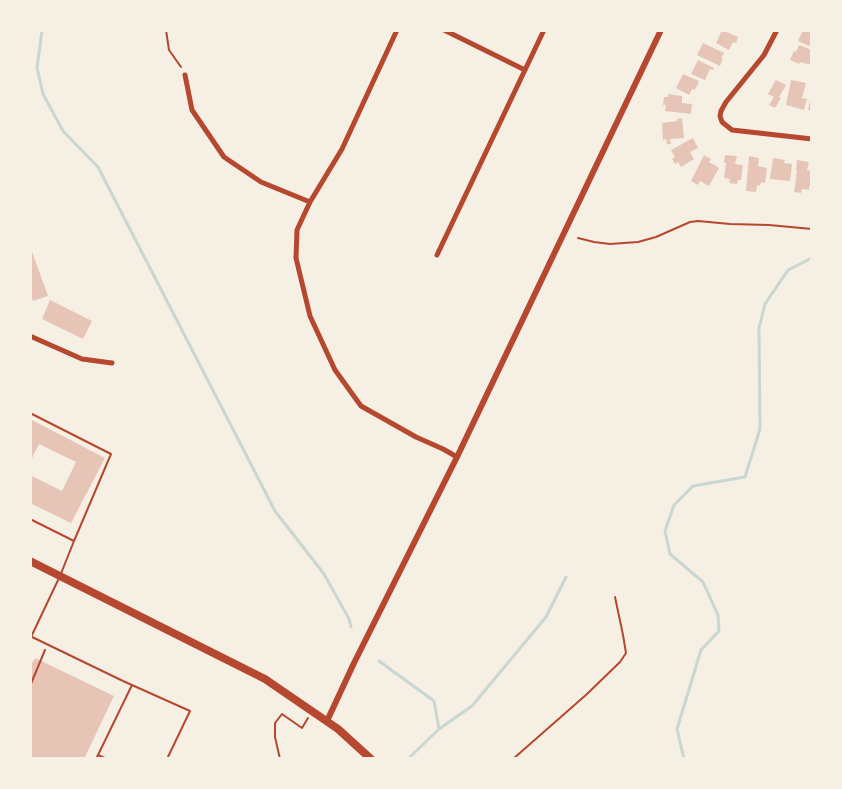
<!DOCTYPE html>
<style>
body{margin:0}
#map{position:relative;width:842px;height:789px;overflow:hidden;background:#f6efe4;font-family:"Crimson Pro",serif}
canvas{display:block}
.frame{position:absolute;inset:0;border:32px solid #f6efe4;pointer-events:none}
</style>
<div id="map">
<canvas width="842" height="789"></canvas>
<div class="frame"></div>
</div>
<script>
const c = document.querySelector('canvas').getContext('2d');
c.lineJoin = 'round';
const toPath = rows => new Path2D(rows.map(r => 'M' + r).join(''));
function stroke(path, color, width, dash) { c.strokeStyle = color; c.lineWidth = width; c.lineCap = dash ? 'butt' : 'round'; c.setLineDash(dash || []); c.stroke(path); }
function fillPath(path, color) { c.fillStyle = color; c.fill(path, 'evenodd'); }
const stream = toPath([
 [42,30,37,68,43,94,63,131,98,167,275,511,324,574,349,619,351,627],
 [379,661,434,701,439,729],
 [408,759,439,729,472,706,546,617,566,577],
 [685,759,683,755,677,729,701,650,719,631,718,615,703,582,670,554,665,531,674,505,693,486,745,477,760,429,759,328,765,304,788,270,812,258]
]);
const building = toPath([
 [722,30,738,37,736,43,733,42,729,50,716,43],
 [803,30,812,30,812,46,810,45,809,46,798,41],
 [703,43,724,53,721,58,723,58,720,66,697,55],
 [799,45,812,50,812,65,800,62,799,64,790,60,794,51,796,52],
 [698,60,714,68,713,70,710,69,705,80,691,74],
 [683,74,699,81,695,90,692,89,689,95,676,88],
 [776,80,786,85,779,97,781,98,775,108,769,105,774,97,768,94],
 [791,80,806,83,802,98,807,99,804,110,786,105],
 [668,94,682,96,682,103,692,104,691,114,665,111,666,105,663,105,664,97,668,97],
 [811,95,812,95,812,110,808,110],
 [682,118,684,138,670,139,671,144,667,144,666,139,663,140,662,123,677,121,677,119],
 [693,138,698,148,690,152,694,159,681,167,678,162,675,164,672,159,675,157,671,150],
 [704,155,711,159,709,162,719,168,709,186,700,181,698,185,691,181],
 [725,155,737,156,735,164,743,165,741,180,738,180,737,184,729,183,730,179,724,178,726,163,724,163],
 [749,156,759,158,758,166,767,168,765,183,761,182,760,186,757,185,756,192,746,191],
 [773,158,785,160,784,163,792,164,790,181,770,179],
 [797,160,809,162,807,170,812,171,812,187,809,186,809,190,802,189,801,193,794,192,797,171,796,171],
 [30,246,48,296,33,301,30,292],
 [50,300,92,321,83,339,42,319],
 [30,419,105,458,71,523,30,503,30,475,62,491,76,462,39,444,30,462],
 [35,658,114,696,84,759,30,759,30,661,33,662]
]);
const path = toPath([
 [166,30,169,50,181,67],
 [578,238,594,242,610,244,638,242,656,237,690,222,698,221,730,224,769,225,812,229],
 [30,686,45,650],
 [280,759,275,737,275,723,282,714,302,728,308,718]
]);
const service = toPath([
 [30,413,111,454,74,541],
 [30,519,74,541,60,576,31,637],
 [30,636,123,681,190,711,167,759],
 [98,755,132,685],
 [96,759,98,755,107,759],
 [513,759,587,694,620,662,626,653,623,635,615,597]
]);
const minor = toPath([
 [397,30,342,149,310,202,297,230,296,258,310,316,335,370,361,406,416,437,443,449,457,457],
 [444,30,525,70],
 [777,30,764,55,726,102,721,111,720,116,722,122,732,130,812,139],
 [185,75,192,110,224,157,261,182,310,202],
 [437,255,544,30],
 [30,336,82,359,112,363]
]);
const tertiary = toPath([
 [327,721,354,663,457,457,661,30]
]);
const primary = toPath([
 [30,561,265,679,338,729,371,759]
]);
stroke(stream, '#c9d6d2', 3);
fillPath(building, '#e6c5b7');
stroke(path, '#b5482f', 2);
stroke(service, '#b5482f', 2);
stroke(minor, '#b5482f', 5);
stroke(tertiary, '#b5482f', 6);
stroke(primary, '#b5482f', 8);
</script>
